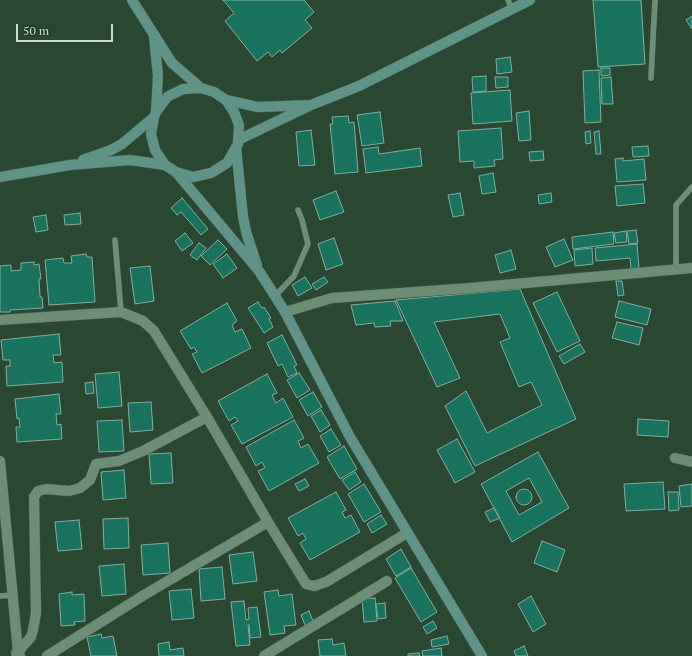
<!DOCTYPE html>
<style>
body{margin:0}
#map{position:relative;width:692px;height:656px;overflow:hidden;background:#2a4732;font-family:"PT Serif",serif}
canvas{display:block}
.scale{position:absolute;left:16px;top:24px;width:97px;height:18px;box-sizing:border-box;border:2px solid #cdded1;border-top:0;padding-left:5px;font-size:12px;line-height:14px;white-space:nowrap;color:#cdded1;-webkit-text-stroke:3px #203d28;paint-order:stroke}
</style>
<div id="map">
<canvas width="692" height="656"></canvas>
<div class="scale">50 m</div>
</div>
<script>
const c = document.querySelector('canvas').getContext('2d');
c.lineJoin = 'round';
function fillPath(path, color) { c.fillStyle = color; c.fill(path, 'evenodd'); }
const toPath = rows => new Path2D(rows.map(r => 'M' + r).join(''));
function stroke(path, color, width, dash) { c.strokeStyle = color; c.lineWidth = width; c.lineCap = dash ? 'butt' : 'round'; c.setLineDash(dash || []); c.stroke(path); }
const building = toPath([
 [223,0,304,0,314,12,305,20,312,28,282,53,280,50,272,57,268,52,257,61,225,21,234,13,223,0],
 [593,0,641,0,645,64,598,67,593,0],
 [692,16,692,29,686,20,692,16],
 [510,57,512,72,497,74,496,59,510,57],
 [601,68,610,68,610,75,601,76,601,68],
 [599,70,601,122,585,123,583,71,599,70],
 [486,76,486,91,473,92,472,77,486,76],
 [495,77,508,77,508,87,496,88,495,77],
 [611,77,613,104,602,104,601,78,611,77],
 [510,90,512,121,473,124,471,93,510,90],
 [529,111,531,140,519,141,516,113,529,111],
 [380,112,384,143,362,146,357,115,380,112],
 [348,116,349,123,354,122,358,172,335,174,330,124,333,124,332,117,348,116],
 [501,128,503,159,494,160,495,166,474,168,474,161,460,162,458,131,501,128],
 [311,130,315,165,299,166,296,132,311,130],
 [590,131,591,143,586,144,585,132,590,131],
 [599,131,601,154,596,154,594,132,599,131],
 [648,146,649,156,633,157,632,147,648,146],
 [378,147,379,154,420,148,422,166,366,173,363,149,378,147],
 [543,151,544,160,530,161,529,152,543,151],
 [623,158,623,161,644,159,646,180,617,182,615,159,623,158],
 [493,173,496,192,482,194,479,176,493,173],
 [643,184,645,203,617,206,615,186,643,184],
 [336,191,344,212,320,220,313,200,336,191],
 [460,193,464,215,453,217,448,195,460,193],
 [551,193,552,202,539,204,538,195,551,193],
 [182,198,208,229,201,235,181,212,177,215,171,208,182,198],
 [80,213,81,224,65,225,64,215,80,213],
 [46,215,48,230,36,232,33,217,46,215],
 [636,230,638,243,629,244,627,231,636,230],
 [626,231,627,242,616,243,614,233,626,231],
 [613,232,614,244,573,249,572,237,613,232],
 [185,233,193,243,182,251,175,241,185,233],
 [334,238,343,264,326,270,318,244,334,238],
 [564,239,573,260,555,267,546,247,564,239],
 [218,240,227,249,210,265,201,256,218,240],
 [199,243,206,248,197,260,190,255,199,243],
 [637,244,639,268,631,269,630,258,596,261,595,248,637,244],
 [592,248,593,264,575,266,574,250,592,248],
 [511,250,516,269,500,273,495,255,511,250],
 [86,254,87,257,92,257,95,302,49,305,45,260,63,258,64,263,72,263,71,256,86,254],
 [227,254,237,268,223,278,213,264,227,254],
 [34,262,34,265,39,264,41,279,39,279,40,297,42,297,43,308,10,310,10,312,0,312,0,266,11,265,11,271,21,270,21,263,34,262],
 [150,266,154,301,135,304,130,268,150,266],
 [305,277,312,288,298,296,292,285,305,277],
 [324,277,328,282,316,290,312,284,324,277],
 [616,281,622,281,624,295,618,296,616,281],
 [520,289,576,419,475,466,445,406,466,391,487,433,542,405,531,382,519,387,500,342,510,338,500,314,434,322,460,378,437,387,396,300,520,289],
 [557,292,580,341,557,352,533,303,557,292],
 [395,301,403,321,390,321,391,326,375,327,374,323,356,325,351,305,395,301],
 [619,301,651,309,647,325,615,317,619,301],
 [258,302,262,308,264,307,271,318,269,319,273,327,264,333,248,308,258,302],
 [227,303,237,321,232,325,235,332,242,329,251,348,202,373,192,354,197,352,194,347,191,349,180,331,227,303],
 [617,322,643,328,639,345,612,338,617,322],
 [59,334,61,355,53,355,54,363,62,362,63,382,7,386,6,366,10,366,10,360,3,360,1,340,59,334],
 [282,335,297,365,294,366,297,373,288,377,282,364,278,366,267,343,282,335],
 [580,344,585,352,564,364,559,356,580,344],
 [119,372,122,406,98,408,95,374,119,372],
 [299,373,310,390,297,398,287,380,299,373],
 [267,374,277,393,272,395,276,403,283,398,293,417,242,444,231,425,238,421,235,417,229,421,218,401,267,374],
 [93,382,94,393,86,394,85,383,93,382],
 [313,392,322,407,308,416,299,400,313,392],
 [59,394,61,414,56,414,57,425,61,424,62,439,17,442,16,427,20,427,19,418,17,419,15,399,59,394],
 [151,402,153,430,130,432,128,403,151,402],
 [321,410,330,425,320,432,311,416,321,410],
 [638,419,669,421,668,437,637,435,638,419],
 [122,420,124,451,99,452,97,421,122,420],
 [294,420,304,438,298,441,301,448,308,444,319,463,269,491,258,471,265,468,262,462,256,466,246,447,294,420],
 [331,429,341,445,329,452,320,436,331,429],
 [457,439,475,472,455,483,437,450,457,439],
 [344,446,357,469,340,479,327,457,344,446],
 [538,452,569,508,512,542,481,484,538,452],
 [529,478,542,502,519,515,506,491,529,478],
 [171,453,173,483,151,484,149,454,171,453],
 [124,470,126,498,103,500,101,472,124,470],
 [355,472,361,482,349,490,342,480,355,472],
 [305,479,309,486,299,491,295,484,305,479],
 [663,482,665,509,626,511,624,484,663,482],
 [364,484,381,512,364,522,348,494,364,484],
 [692,484,692,506,681,507,679,486,692,484],
 '516 497a8 8 0 1 1 16 0a8 8 0 1 1-16 0Z',
 [336,492,346,510,342,512,345,518,351,515,360,532,310,560,300,543,306,539,303,533,298,536,288,518,336,492],
 [668,492,678,492,679,510,669,511,668,492],
 [494,508,500,518,490,522,485,512,494,508],
 [381,515,387,524,372,533,367,524,381,515],
 [128,518,129,548,104,549,103,519,128,518],
 [79,520,82,549,58,551,55,522,79,520],
 [542,541,565,550,557,572,534,563,542,541],
 [168,543,170,573,143,575,141,545,168,543],
 [401,549,411,567,396,576,386,559,401,549],
 [253,552,257,581,233,584,229,555,253,552],
 [124,564,126,594,102,596,99,566,124,564],
 [222,567,225,599,201,601,199,569,222,567],
 [411,568,437,612,421,622,395,578,411,568],
 [191,589,194,618,172,620,169,591,191,589],
 [278,590,279,596,292,594,296,625,284,626,285,633,270,635,264,592,278,590],
 [72,592,72,595,84,594,85,621,74,622,75,625,61,626,59,594,72,592],
 [531,596,546,624,533,632,518,604,531,596],
 [375,598,377,621,364,622,362,599,375,598],
 [244,601,246,620,249,619,248,608,257,607,261,637,250,638,249,625,248,625,250,645,236,646,231,602,244,601],
 [385,603,386,618,378,619,376,604,385,603],
 [309,611,313,621,305,625,301,615,309,611],
 [433,621,437,628,427,634,423,627,433,621],
 [101,634,102,638,113,636,117,656,91,656,87,637,101,634],
 [447,636,449,644,432,647,431,640,447,636],
 [332,639,333,645,344,643,346,656,320,656,318,640,332,639],
 [169,642,170,650,183,648,184,656,159,656,158,644,169,642],
 [524,646,528,656,516,656,514,651,524,646],
 [441,648,442,656,423,656,422,651,441,648],
 [419,653,420,656,408,656,408,654,419,653]
]);
const lane = toPath([
 [508,0,512,9],
 [651,78,655,0],
 [115,240,121,312],
 [676,270,676,205,692,187],
 [275,296,294,276,308,244,302,220,298,210],
 [0,596,13,595]
]);
const street = toPath([
 [285,312,332,298,470,288,692,268],
 [0,320,121,312,143,321,154,331,207,417,268,522,306,584,314,586,326,582,407,533],
 [675,458,692,462],
 [0,461,18,652,16,653],
 [20,656,18,652,31,637,33,630,36,613,34,497,38,491,46,489,69,491,80,488,90,480,96,464,119,461,143,451,207,417],
 [47,656,144,595,268,522],
 [264,656,387,581]
]);
const secondary = toPath([
 [132,0,172,63,201,88],
 [154,36,158,76,156,112],
 [226,100,234,112,239,125,238,144,227,163,211,173,193,177,176,172,165,165,155,150,151,134,154,117,156,112,167,97,183,89,201,88,214,92,226,100,258,107,311,105],
 [238,140,311,105,359,86,530,0],
 [236,147,243,217,247,235,257,265],
 [83,160,111,150,122,144,154,117],
 [176,172,259,271,275,296,285,312,350,437,482,656],
 [0,177,70,165,130,160,165,165]
]);
fillPath(building, '#1a735e');
stroke(building, '#83ae9f', 1);
stroke(lane, '#496251', 6);
stroke(street, '#496251', 11);
stroke(secondary, '#496251', 11);
stroke(lane, '#6e8d76', 5.5);
stroke(street, '#6e8d76', 10);
stroke(secondary, '#619287', 10);
</script>
